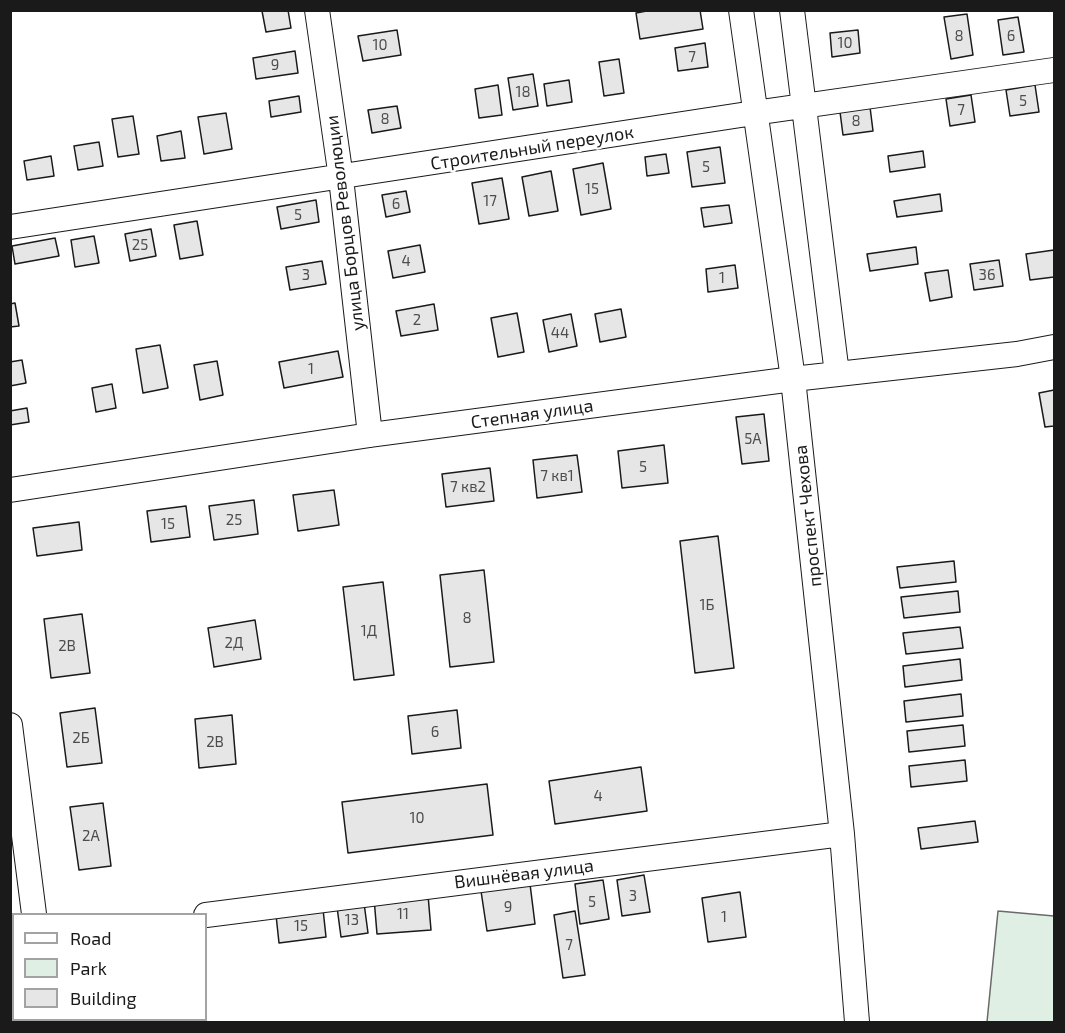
<!DOCTYPE html>
<meta charset="utf-8">
<style>
body{margin:0}
#map{position:relative;width:1065px;height:1033px;overflow:hidden;background:#fff;font-family:"Exo 2",sans-serif}
canvas{display:block}
.frame{position:absolute;inset:0;border:12px solid #1a1a1a;pointer-events:none}
.legend{position:absolute;left:12px;top:913px;width:195px;height:108px;box-sizing:border-box;background:#fff;border:2px solid #a3a3a3;margin:0;padding:8px 10px;list-style:none;font-size:18px;color:#1a1a1a}
.legend li{display:flex;align-items:center;gap:12px;height:30px}
.legend b{width:30px;border:2px solid #a3a3a3}
</style>
<div id="map">
<canvas width="1065" height="1033"></canvas>
<div class="frame"></div>
<ul class="legend">
<li><b style="height:8px;background:#fff"></b>Road</li>
<li><b style="height:16px;background:#e0efe3"></b>Park</li>
<li><b style="height:16px;background:#e6e6e6"></b>Building</li>
</ul>
</div>
<script>
const c = document.querySelector('canvas').getContext('2d');
c.lineJoin = 'round';
function fillPath(path, color) { c.fillStyle = color; c.fill(path, 'evenodd'); }
const toPath = rows => new Path2D(rows.map(r => 'M' + r).join(''));
function stroke(path, color, width, dash) { c.strokeStyle = color; c.lineWidth = width; c.lineCap = dash ? 'butt' : 'round'; c.setLineDash(dash || []); c.stroke(path); }
function drawText(font, color, halo, rows, align = 'center') {
  c.font = font + ' "Exo 2",sans-serif'; c.lineWidth = 4.5; c.setLineDash([]); c.textBaseline = 'middle'; c.strokeStyle = halo; c.fillStyle = color; for (const [text, x, y, turn = 0] of rows) {
    c.save(); c.translate(x, y); c.rotate((+turn || 0) * Math.PI / 180); c.textAlign = isNaN(turn) ? turn : align; if (halo) c.strokeText(text, 0, 0); c.fillText(text, 0, 0); c.restore();
  }
}
const green = toPath([
 [998,911,1054,916,1054,1022,987,1022,998,911]
]);
const building = toPath([
 [288,10,291,28,266,32,262,11,288,10],
 [652,10,700,10,703,29,640,39,636,13,652,10],
 [967,14,973,55,951,59,944,17,967,14],
 [1018,17,1024,52,1003,55,998,20,1018,17],
 [397,30,401,55,363,61,358,36,397,30],
 [858,30,860,53,832,57,830,33,858,30],
 [705,43,708,67,678,71,675,48,705,43],
 [295,51,298,73,256,79,253,58,295,51],
 [619,59,624,93,604,96,599,62,619,59],
 [533,74,538,106,513,110,508,78,533,74],
 [569,80,572,102,547,106,544,84,569,80],
 [498,85,502,115,479,118,475,89,498,85],
 [1035,85,1039,112,1010,116,1006,90,1035,85],
 [971,95,975,122,950,126,946,99,971,95],
 [299,96,301,112,271,117,269,101,299,96],
 [397,106,401,128,372,133,368,110,397,106],
 [870,107,873,131,843,135,840,112,870,107],
 [226,113,232,149,204,154,198,117,226,113],
 [133,116,139,154,118,157,112,119,133,116],
 [181,131,185,158,161,161,157,136,181,131],
 [99,142,103,166,78,170,74,146,99,142],
 [720,147,725,183,692,187,687,152,720,147],
 [923,151,925,167,890,172,888,156,923,151],
 [666,154,669,173,647,176,645,157,666,154],
 [51,156,54,176,27,180,24,161,51,156],
 [603,163,611,209,581,215,573,169,603,163],
 [551,171,558,211,529,216,522,177,551,171],
 [502,178,509,219,479,224,472,183,502,178],
 [406,191,410,212,386,217,382,195,406,191],
 [940,194,942,211,897,217,894,201,940,194],
 [316,200,319,222,281,229,277,207,316,200],
 [729,205,732,223,704,227,701,208,729,205],
 [197,221,203,255,180,259,174,225,197,221],
 [151,229,156,256,130,261,125,234,151,229],
 [94,236,99,263,75,267,71,240,94,236],
 [55,238,59,256,15,264,12,246,55,238],
 [420,245,425,272,393,278,388,251,420,245],
 [916,247,918,264,870,271,867,254,916,247],
 [1054,250,1054,277,1030,280,1026,254,1054,250],
 [999,260,1003,286,974,290,970,264,999,260],
 [322,261,326,284,290,290,286,267,322,261],
 [735,265,738,288,708,292,706,269,735,265],
 [948,270,952,297,930,301,925,273,948,270],
 [15,303,19,326,10,327,10,304,15,303],
 [434,304,438,330,401,336,396,311,434,304],
 [621,309,626,337,600,342,595,314,621,309],
 [517,313,524,352,498,357,491,318,517,313],
 [571,314,577,346,549,352,543,320,571,314],
 [160,345,168,388,143,393,136,349,160,345],
 [338,351,343,377,284,388,279,362,338,351],
 [22,360,26,383,10,386,10,362,22,360],
 [217,361,223,395,200,400,194,365,217,361],
 [112,384,116,408,96,412,92,388,112,384],
 [1054,390,1054,426,1045,427,1039,393,1054,390],
 [27,408,29,422,10,425,10,411,27,408],
 [764,414,769,461,742,464,736,417,764,414],
 [664,445,668,483,622,488,618,451,664,445],
 [577,455,582,492,537,498,533,460,577,455],
 [490,468,494,501,446,507,442,474,490,468],
 [334,490,339,525,298,531,293,495,334,490],
 [254,500,258,534,214,540,209,506,254,500],
 [186,506,190,537,151,542,147,511,186,506],
 [79,522,82,550,37,556,33,528,79,522],
 [718,536,734,668,695,673,680,541,718,536],
 [954,561,956,582,900,588,897,567,954,561],
 [484,570,494,662,450,667,440,575,484,570],
 [383,582,394,675,354,680,343,587,383,582],
 [958,591,960,612,904,618,901,597,958,591],
 [82,614,90,673,51,678,44,619,82,614],
 [255,620,261,659,214,667,208,628,255,620],
 [960,627,963,648,906,654,903,633,960,627],
 [960,659,962,680,905,687,903,666,960,659],
 [961,694,963,716,906,722,904,701,961,694],
 [95,708,102,763,67,767,60,713,95,708],
 [457,710,461,748,412,754,408,716,457,710],
 [232,715,236,764,199,768,195,719,232,715],
 [963,725,965,746,909,752,907,731,963,725],
 [965,760,967,781,911,787,909,766,965,760],
 [641,767,647,811,555,824,549,781,641,767],
 [487,784,493,835,348,853,342,802,487,784],
 [103,803,111,866,79,870,70,807,103,803],
 [975,821,978,842,921,849,918,828,975,821],
 [644,875,650,912,622,916,617,880,644,875],
 [603,880,609,919,580,924,575,884,603,880],
 [530,884,535,924,487,931,481,891,530,884],
 [740,892,746,937,708,942,702,898,740,892],
 [428,895,431,930,377,934,374,898,428,895],
 [364,903,368,933,341,937,337,907,364,903],
 [323,909,326,937,279,943,276,915,323,909],
 [575,911,585,975,563,978,554,915,575,911]
]);
const minor = toPath([
 [317,10,341,178,370,435],
 [741,10,793,379,842,834,857,1022],
 [792,10,837,374],
 [10,227,754,113,1054,70],
 [10,490,370,435,793,379,1017,354,1054,347],
 [10,725,34,914],
 [206,915,842,834],
 [47,1020,48,1022]
]);
const power = toPath([
 [10,1015,14,1015],
 [117,1020,182,1022]
]);
const numberNames = [
 ["8",959,36],
 ["6",1011,36],
 ["10",845,43],
 ["10",380,45],
 ["7",692,57],
 ["9",275,65],
 ["18",523,92],
 ["5",1023,101],
 ["7",961,110],
 ["8",385,119],
 ["8",856,121],
 ["5",706,167],
 ["15",592,189],
 ["17",490,201],
 ["6",396,204],
 ["5",298,215],
 ["25",140,245],
 ["4",406,261],
 ["3",306,275],
 ["36",987,275],
 ["1",722,278],
 ["2",417,320],
 ["44",560,333],
 ["1",311,369],
 ["5А",753,439],
 ["5",643,467],
 ["7 кв1",557,476],
 ["7 кв2",468,487],
 ["25",234,520],
 ["15",168,524],
 ["1Б",707,605],
 ["8",467,618],
 ["1Д",369,631],
 ["2Д",234,643],
 ["2В",67,646],
 ["6",435,732],
 ["2Б",81,738],
 ["2В",215,742],
 ["4",598,796],
 ["10",417,818],
 ["2А",91,836],
 ["3",633,896],
 ["5",592,902],
 ["9",508,907],
 ["11",403,914],
 ["1",724,917],
 ["13",352,920],
 ["15",301,926],
 ["7",569,945]
];
const streetNames = [
 ["Строительный переулок",532,148,-9],
 ["улица Борцов Революции",345,223,-97],
 ["Степная улица",532,414,-8],
 ["проспект Чехова",808,516,-96],
 ["Вишнёвая улица",524,874,-7]
];
fillPath(green, '#e0efe3');
stroke(green, '#6a6a6a', 1.5);
fillPath(building, '#e6e6e6');
stroke(building, '#1a1a1a', 1.5);
stroke(minor, '#1a1a1a', 26);
stroke(minor, '#fff', 24);
stroke(power, '#c62828', 1.5, [21, 4.5, 3, 4.5]);
drawText('15px', '#4d4d4d', null, numberNames);
drawText('18px', '#1a1a1a', '#fff', streetNames);
</script>
